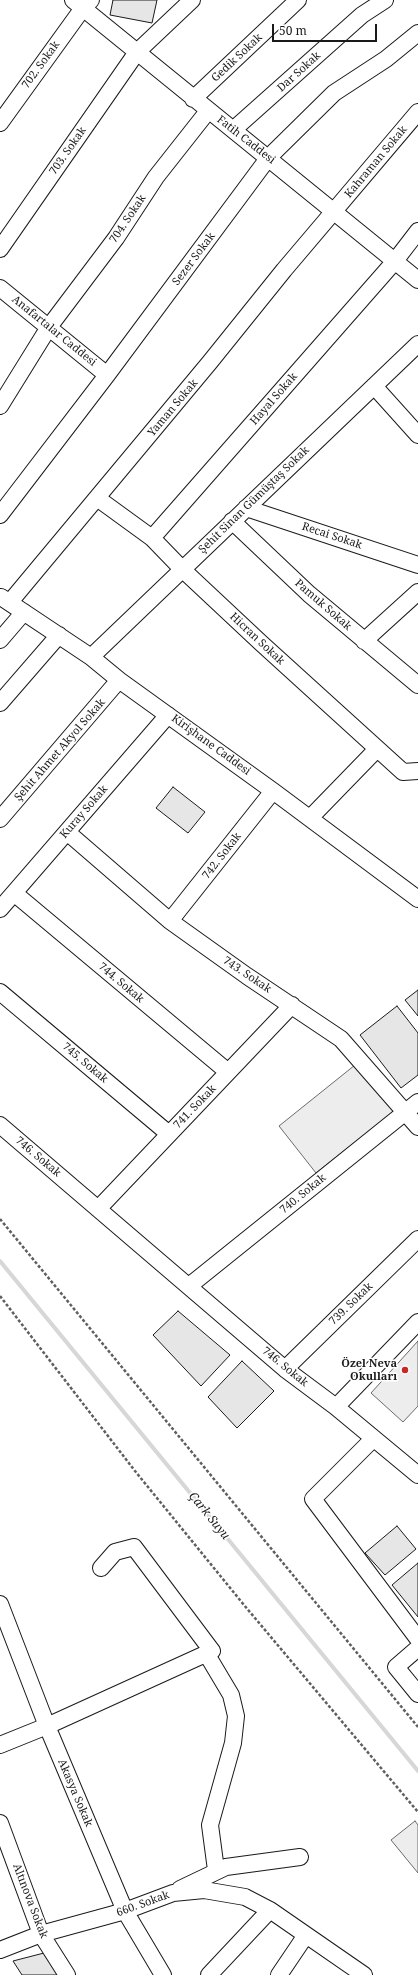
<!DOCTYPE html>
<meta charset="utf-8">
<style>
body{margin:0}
#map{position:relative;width:418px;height:1975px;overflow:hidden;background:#fff;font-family:"Noto Serif",serif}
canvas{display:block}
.scale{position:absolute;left:272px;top:24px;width:105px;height:18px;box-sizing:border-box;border:2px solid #1a1a1a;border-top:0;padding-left:5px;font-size:12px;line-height:14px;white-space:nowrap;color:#1a1a1a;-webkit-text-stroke:3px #fff;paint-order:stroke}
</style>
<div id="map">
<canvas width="418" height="1975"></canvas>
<div class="scale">50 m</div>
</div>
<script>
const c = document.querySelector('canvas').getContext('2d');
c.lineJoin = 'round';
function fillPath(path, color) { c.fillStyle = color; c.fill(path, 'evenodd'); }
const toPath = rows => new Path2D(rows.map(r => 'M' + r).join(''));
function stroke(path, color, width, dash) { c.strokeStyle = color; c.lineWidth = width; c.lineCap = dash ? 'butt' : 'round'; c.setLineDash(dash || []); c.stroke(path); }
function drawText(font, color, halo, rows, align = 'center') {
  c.font = font + ' "Noto Serif",serif'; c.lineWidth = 3; c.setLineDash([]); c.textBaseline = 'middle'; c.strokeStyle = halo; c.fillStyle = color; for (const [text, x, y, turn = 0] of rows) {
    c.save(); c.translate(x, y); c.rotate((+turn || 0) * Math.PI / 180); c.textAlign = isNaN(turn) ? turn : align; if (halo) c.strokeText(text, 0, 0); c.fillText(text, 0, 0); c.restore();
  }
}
const built = toPath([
 [360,1061,397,1109,316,1173,279,1126,360,1061],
 [418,1341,418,1406,403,1422,371,1393,418,1341],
 [415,1821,418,1825,418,1873,391,1840,415,1821]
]);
const stream = toPath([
 [0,1261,418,1771]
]);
const building = toPath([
 [113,0,157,0,152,23,110,15,113,0],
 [173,787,205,812,188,833,156,808,173,787],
 [418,990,418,1016,405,1000,418,990],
 [397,1006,418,1033,418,1075,401,1088,360,1035,397,1006],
 [178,1311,230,1355,201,1386,153,1335,178,1311],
 [242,1361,274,1391,237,1428,208,1397,242,1361],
 [397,1526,416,1549,385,1575,365,1553,397,1526],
 [418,1563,418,1617,392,1585,418,1563],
 [44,1953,59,1975,22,1975,13,1961,44,1953]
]);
const path = toPath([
 [0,1219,418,1727],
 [0,1296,135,1471,244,1605,418,1812]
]);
const minor = toPath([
 [73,0,418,280],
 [193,99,298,0],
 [0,123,83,8,91,0],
 [233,130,362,15,385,0],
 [0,249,137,52,192,0],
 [0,288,107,375],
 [374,386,418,435],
 [0,406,49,327,116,238,156,177,208,111],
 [97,498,152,538,182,569,261,643,403,772,418,771],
 [246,508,418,565],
 [0,515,107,375,269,157,334,93,386,59,418,33],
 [232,521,309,594,418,685],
 [152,538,395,261,418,231],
 [1,597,91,657,119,680,273,791,418,899],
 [10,602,210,362,284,270,418,112],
 [0,640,24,612],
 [364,641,418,592],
 [91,657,418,344],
 [0,703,59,635],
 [310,818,377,749],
 [0,819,119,680],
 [67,832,170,921,247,976,341,1039,418,1127],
 [14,893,228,1072],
 [0,909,168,715],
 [170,921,273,791],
 [0,992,169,1134],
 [0,1125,285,1369,336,1407,418,1475],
 [98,1209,292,1005],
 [189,1286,418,1102],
 [285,1369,418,1239],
 [336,1407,418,1322],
 [373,1439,313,1499,418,1639],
 [0,1604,47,1726,125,1911,163,1975],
 [418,1648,396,1667,418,1694],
 [206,1653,231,1695,236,1716,233,1743,210,1825,216,1870],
 [0,1745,47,1726,212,1651,134,1547,115,1552,101,1568],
 [0,1823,41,1934,67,1975],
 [180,1889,226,1867,300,1857],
 [0,1950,41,1934,125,1911,173,1893,204,1890,245,1897,270,1910,364,1975],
 [209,1975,270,1910],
 [279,1975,306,1935]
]);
const markers = [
 [405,1370,4,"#c62828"]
];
const streetNames = [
 ["Gedik Sokak",237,58,-43],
 ["702. Sokak",41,65,-54],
 ["Dar Sokak",299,72,-42],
 ["Fatih Caddesi",246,140,38],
 ["703. Sokak",68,151,-55],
 ["Kahraman Sokak",376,162,-50],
 ["704. Sokak",128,219,-56],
 ["Sezer Sokak",194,259,-53],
 ["Anafartalar Caddesi",54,331,39],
 ["Hayal Sokak",274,399,-49],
 ["Yaman Sokak",173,408,-50],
 ["Şehit Sinan Gümüştaş Sokak",254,500,-44],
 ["Recai Sokak",332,536,18],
 ["Pamuk Sokak",323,605,41],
 ["Hicran Sokak",257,639,43],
 ["Kirişhane Caddesi",211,745,36],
 ["Şehit Ahmet Akyol Sokak",60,750,-49],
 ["Kuray Sokak",84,812,-49],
 ["742. Sokak",222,856,-52],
 ["743. Sokak",247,975,34],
 ["744. Sokak",121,983,40],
 ["745. Sokak",85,1063,40],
 ["741. Sokak",195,1107,-46],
 ["746. Sokak",38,1157,40],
 ["740. Sokak",303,1194,-39],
 ["739. Sokak",351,1304,-44],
 ["746. Sokak",285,1367,39],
 ["Akasya Sokak",75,1793,67],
 ["Altınova Sokak",30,1901,69],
 ["660. Sokak",143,1904,-20]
];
const poiNames = [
 ["Özel Neva",397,1364],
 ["Okulları",397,1377]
];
const waterNames = [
 ["Çark Suyu",209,1516,51]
];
fillPath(built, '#ededed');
stroke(built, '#6a6a6a', 1);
stroke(stream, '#d7d7d7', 4);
fillPath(building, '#e6e6e6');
stroke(building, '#1a1a1a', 1);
stroke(minor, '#1a1a1a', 18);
stroke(path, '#5f5f5f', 2.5, [3, 2]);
stroke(minor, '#fff', 16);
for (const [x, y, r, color] of markers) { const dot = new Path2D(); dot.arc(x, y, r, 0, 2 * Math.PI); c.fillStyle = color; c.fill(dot); stroke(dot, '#fff', 1.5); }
drawText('11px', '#1a1a1a', '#fff', streetNames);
drawText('bold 11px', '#1a1a1a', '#fff', poiNames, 'right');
drawText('italic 12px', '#1a1a1a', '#fff', waterNames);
</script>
